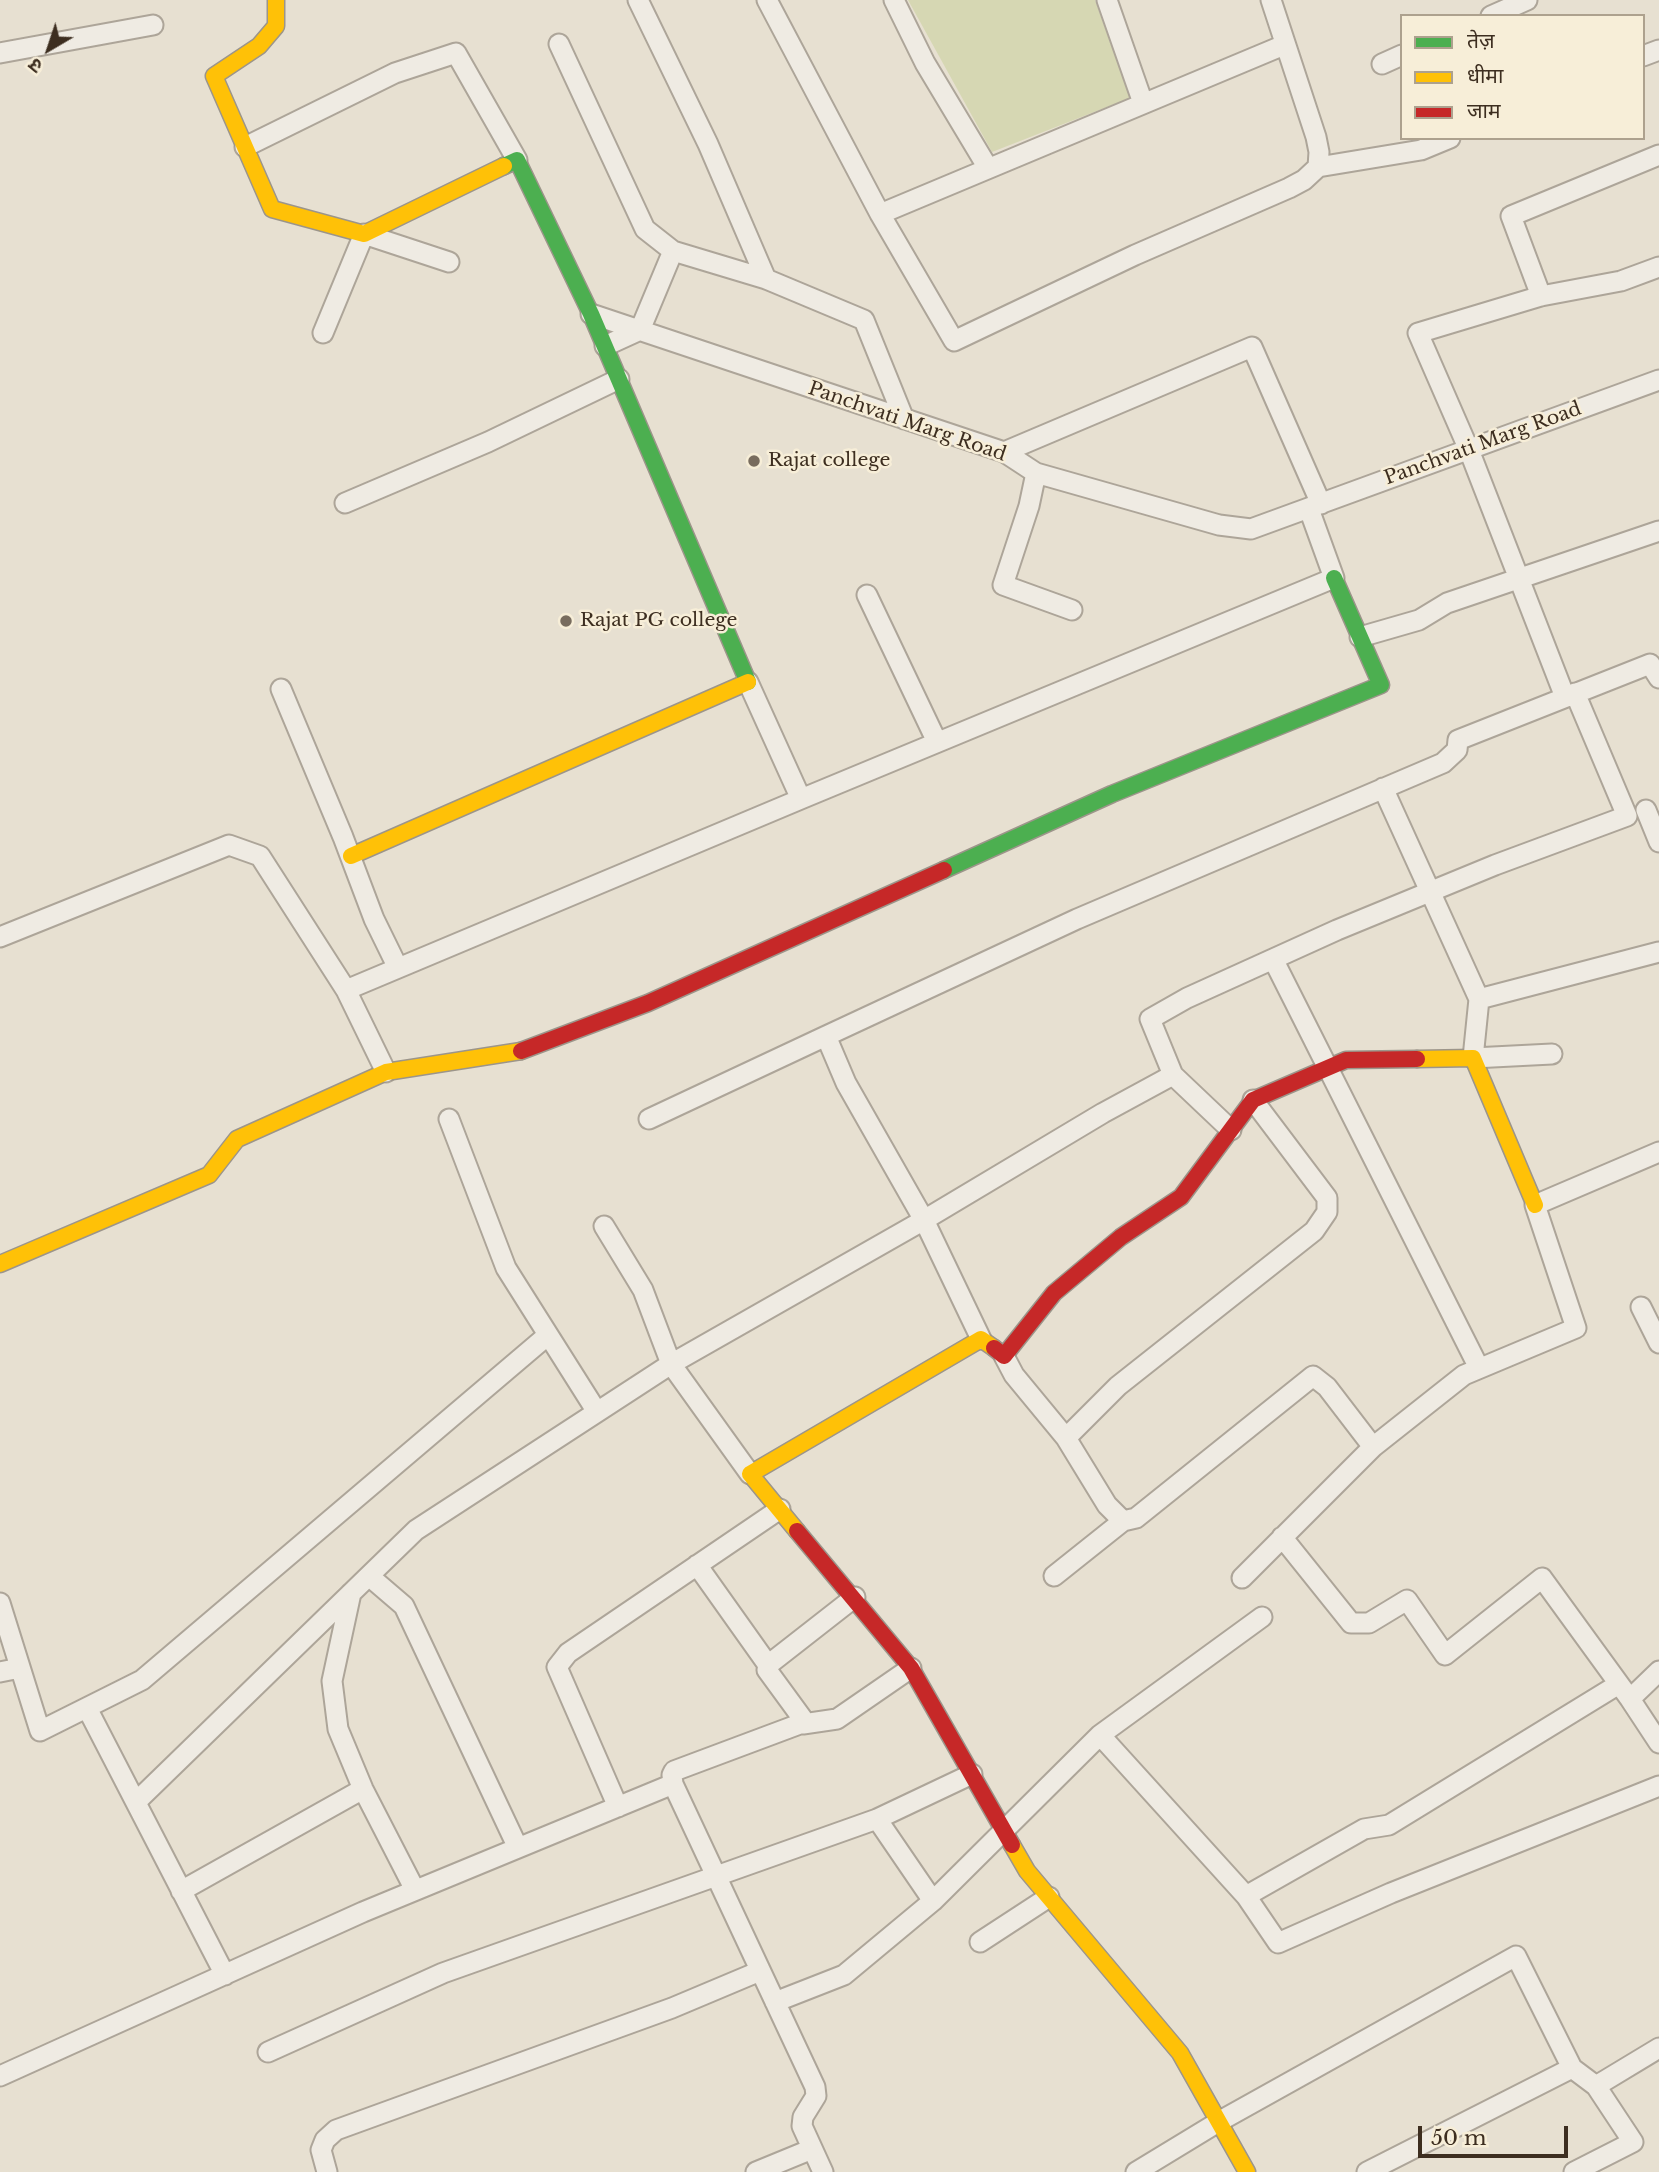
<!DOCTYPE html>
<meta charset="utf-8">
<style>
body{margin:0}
#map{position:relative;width:1659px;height:2172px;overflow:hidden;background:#e7e0d1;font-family:"Libre Baskerville","Noto Sans Devanagari",serif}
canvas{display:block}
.legend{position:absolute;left:1400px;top:14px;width:245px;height:126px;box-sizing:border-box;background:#f7eed8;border:2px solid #ada18e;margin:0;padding:9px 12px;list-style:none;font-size:21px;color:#3d2e20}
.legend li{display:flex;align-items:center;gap:14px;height:35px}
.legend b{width:35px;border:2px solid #ada18e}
.north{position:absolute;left:14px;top:14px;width:70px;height:70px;-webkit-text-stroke:5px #f7eed8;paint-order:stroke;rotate:219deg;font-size:19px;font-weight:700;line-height:28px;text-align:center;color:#3d2e20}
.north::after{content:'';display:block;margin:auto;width:24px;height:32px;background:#3d2e20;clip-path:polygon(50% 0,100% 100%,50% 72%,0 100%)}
.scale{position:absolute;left:1418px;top:2126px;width:150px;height:32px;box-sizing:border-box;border:4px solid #3d2e20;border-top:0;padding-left:9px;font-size:21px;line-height:24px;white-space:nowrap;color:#3d2e20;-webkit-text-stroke:5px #f7eed8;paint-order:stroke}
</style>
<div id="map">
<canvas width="1659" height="2172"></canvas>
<ul class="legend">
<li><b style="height:9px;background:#4caf50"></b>तेज़</li>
<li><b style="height:9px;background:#ffc107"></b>धीमा</li>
<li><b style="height:9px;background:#c62828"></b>जाम</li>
</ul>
<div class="north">उ</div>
<div class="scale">50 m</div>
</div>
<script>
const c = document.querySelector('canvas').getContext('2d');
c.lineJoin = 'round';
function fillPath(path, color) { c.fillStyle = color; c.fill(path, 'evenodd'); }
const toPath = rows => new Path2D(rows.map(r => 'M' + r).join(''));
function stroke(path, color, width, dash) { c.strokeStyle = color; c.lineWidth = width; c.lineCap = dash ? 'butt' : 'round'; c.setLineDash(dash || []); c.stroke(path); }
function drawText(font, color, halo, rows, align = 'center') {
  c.font = font + ' "Libre Baskerville",serif'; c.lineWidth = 5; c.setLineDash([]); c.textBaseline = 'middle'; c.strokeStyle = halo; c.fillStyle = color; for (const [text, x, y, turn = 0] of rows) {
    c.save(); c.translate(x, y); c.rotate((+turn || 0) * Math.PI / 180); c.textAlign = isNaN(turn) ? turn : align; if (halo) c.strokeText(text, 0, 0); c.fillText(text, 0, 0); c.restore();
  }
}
const green = toPath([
 [908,0,1095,0,1130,98,992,152]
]);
const street = toPath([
 [638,0,708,144,766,279],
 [767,0,880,214,954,341,1135,255,1289,188,1304,180,1318,167,1319,152,1316,137,1271,0],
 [894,0,925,63,988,168],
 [1107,0,1143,103],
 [1491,16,1527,0],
 [559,44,645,229,673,251,766,279,864,320,904,419],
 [0,53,153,25],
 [1643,56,1659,50],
 [1382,64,1402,55],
 [245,147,395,73,456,53,517,160],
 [1318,167,1421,150,1450,138],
 [880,214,1284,45],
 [1541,296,1511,216,1659,155],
 [591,314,1004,452,1036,473,1219,525,1251,529,1659,380],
 [323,333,364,234,449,262],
 [605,346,640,330,673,251],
 [1004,452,1252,347,1321,504],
 [1036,473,1029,506,1003,585,1072,610],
 [345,503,488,442,619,379],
 [867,595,937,742],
 [1360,637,1419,620,1447,603,1659,531],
 [281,689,343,837,374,919,398,968],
 [1565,697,1469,450,1418,333,1541,296,1621,281,1659,267],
 [1383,788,1479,999,1473,1058,1552,1054],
 [801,799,1334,578,1309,509],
 [1646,810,1659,842],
 [0,937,229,845,260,856,346,990,386,1072],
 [1273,959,1479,1368],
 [346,990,801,799,748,682],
 [1479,999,1659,952],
 [826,1036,1077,919,1443,763,1457,750,1458,740,1650,664,1659,678],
 [1173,1075,1231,1130],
 [449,1119,506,1268,597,1412],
 [649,1119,826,1036,846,1083,924,1220,981,1339],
 [1641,1307,1659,1343],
 [1004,1356,1014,1375,1066,1438,1107,1505,1123,1521],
 [1066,1438,1118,1386,1314,1231,1327,1212,1327,1198,1253,1100],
 [750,1474,671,1364,924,1220,1103,1113,1173,1075,1150,1019,1187,998,1337,930,1495,865,1627,816,1575,693],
 [1282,1537,1351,1623,1369,1623,1407,1600,1445,1655,1542,1578,1630,1699],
 [697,1565,768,1665],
 [369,1576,404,1606,518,1848],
 [1054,1576,1123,1521,1136,1518,1313,1376,1327,1387,1373,1447],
 [1242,1578,1373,1447,1464,1375,1576,1328,1535,1205,1659,1152],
 [351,1593,332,1681,338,1729,363,1789,415,1890],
 [0,1603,40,1731,142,1680,548,1335],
 [1659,1671,1630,1699,1659,1743],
 [0,1672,20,1668],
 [87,1708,225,1975],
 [803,1724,837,1719,911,1668],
 [1100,1735,1246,1896,1278,1943,1391,1893,1659,1786],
 [136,1802,416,1530,671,1364,643,1290,604,1226],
 [618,1807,557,1667,568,1653,780,1509],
 [877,1819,933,1901],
 [181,1891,363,1789],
 [1246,1896,1364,1829,1389,1825,1619,1684],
 [980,1942,1049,1897],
 [775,2002,844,1975,933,1901,1100,1735,1262,1617],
 [268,2052,443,1973,877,1819,972,1774],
 [0,2076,363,1912,673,1784],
 [327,2172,321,2150,325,2140,336,2130,672,2008,760,1971],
 [756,2172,812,2149],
 [823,2172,802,2126,803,2117,816,2096,815,2087,673,1784,672,1775,674,1771,805,1722,767,1670,768,1665,855,1597],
 [1136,2172,1220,2121,1516,1956,1572,2068,1596,2086,1659,2048],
 [1367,2172,1572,2068],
 [1574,2172,1633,2142,1596,2086]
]);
const fast = toPath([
 [504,166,517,160,591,314,748,682],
 [944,870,1112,794,1381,685,1334,578]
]);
const slow = toPath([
 [276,0,276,26,259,46,214,76,272,209,364,234,504,166],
 [351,856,748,682],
 [1417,1059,1473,1058,1535,1205],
 [0,1264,209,1175,237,1139,386,1072,521,1051],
 [797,1531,750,1474,981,1339,994,1348],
 [1012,1845,1027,1871,1180,2053,1247,2172]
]);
const jam = toPath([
 [521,1051,648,1003,944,870],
 [994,1348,1004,1356,1054,1293,1121,1237,1181,1197,1253,1100,1346,1060,1417,1059],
 [797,1531,911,1668,1012,1845]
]);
const markers = [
 [754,461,7,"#786c5e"],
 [566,621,7,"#786c5e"]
];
const streetNames = [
 ["Panchvati Marg Road",907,422,19],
 ["Panchvati Marg Road",1483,444,-20]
];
const poiNames = [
 ["Rajat college",768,461],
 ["Rajat PG college",580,621]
];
fillPath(green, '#d6d7b3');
stroke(street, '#ada599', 23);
stroke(fast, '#9c958a', 19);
stroke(slow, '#9c958a', 19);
stroke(jam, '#9c958a', 19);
stroke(street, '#efebe3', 19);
stroke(fast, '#4caf50', 16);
stroke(slow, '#ffc107', 16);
stroke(jam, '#c62828', 16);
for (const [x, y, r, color] of markers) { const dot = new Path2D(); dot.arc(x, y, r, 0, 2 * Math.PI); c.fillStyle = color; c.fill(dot); stroke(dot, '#f7eed8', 2.5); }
drawText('19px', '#3d2e20', '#f7eed8', streetNames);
drawText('19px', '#3d2e20', '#f7eed8', poiNames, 'left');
</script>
